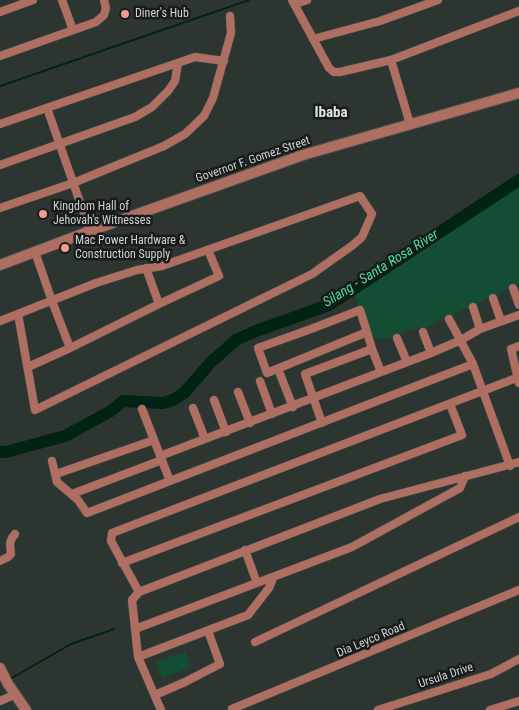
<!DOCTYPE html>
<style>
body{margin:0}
canvas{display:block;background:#2d3530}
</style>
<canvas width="519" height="710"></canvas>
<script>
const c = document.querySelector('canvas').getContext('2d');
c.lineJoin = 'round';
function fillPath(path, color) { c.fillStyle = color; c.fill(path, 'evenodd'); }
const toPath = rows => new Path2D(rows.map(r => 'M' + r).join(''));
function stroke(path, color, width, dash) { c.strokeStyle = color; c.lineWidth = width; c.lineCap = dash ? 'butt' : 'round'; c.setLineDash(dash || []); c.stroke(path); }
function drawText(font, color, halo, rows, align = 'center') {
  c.font = font + ' "Roboto Condensed",sans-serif'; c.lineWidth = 5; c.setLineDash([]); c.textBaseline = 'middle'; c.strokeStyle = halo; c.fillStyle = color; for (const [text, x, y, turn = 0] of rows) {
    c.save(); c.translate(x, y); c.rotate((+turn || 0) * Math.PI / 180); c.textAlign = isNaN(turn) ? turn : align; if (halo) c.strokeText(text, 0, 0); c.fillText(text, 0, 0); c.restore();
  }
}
const green = toPath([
 [519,185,519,284,422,329,407,330,388,339,376,339,370,329,353,293,436,236,509,190],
 [185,652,191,667,162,678,156,662]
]);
const stream = toPath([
 [0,86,249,0],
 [10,679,71,644,114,629]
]);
const river = toPath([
 [0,452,6,452,65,436,111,411,123,401,163,403,173,400,184,393,211,362,236,340,256,331,329,305,519,180]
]);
const minor = toPath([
 [62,0,73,30],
 [292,0,329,68,334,72,340,72,391,60,519,11],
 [295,4,307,0],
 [0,12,33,0],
 [313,39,380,21,438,0],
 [0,56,96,22,104,15,106,8,104,0],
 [391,60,410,124],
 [47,108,90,231],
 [0,124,195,57,224,61],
 [0,165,135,117,152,107,168,91,175,81,178,63],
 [0,208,73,183,164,146,185,134,204,116,213,98,231,33,230,16],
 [35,252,52,301,70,348],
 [146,268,159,304],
 [513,288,519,305],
 [493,298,501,321],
 [473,307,480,329],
 [449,319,473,364,510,466],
 [0,321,96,283,137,270,162,266,360,196,372,214,362,237,353,245,312,274,35,410,18,314],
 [367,332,267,373,258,348,311,329,360,310,367,332,372,349,381,372],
 [423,332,431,353],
 [397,338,407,362],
 [519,346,511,349,519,383],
 [28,367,70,348,159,304,219,276,208,250],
 [280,374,293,407],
 [260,381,272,414],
 [238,392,250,423],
 [214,400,226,432],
 [193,408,205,439],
 [142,409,170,481],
 [322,423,305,374,372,349],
 [160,456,431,353,461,340,480,329,519,315],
 [52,461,57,482,78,500,87,513,473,364],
 [56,474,154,440],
 [72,494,162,460],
 [245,550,257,583],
 [0,561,8,557,11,554,10,543,12,538,15,534],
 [122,563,462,435,450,404],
 [139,592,111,541,112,533,519,377],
 [135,629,352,547,460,488,465,476],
 [255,642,519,517],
 [138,657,248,615,269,588,273,578],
 [155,695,185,682,220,664,208,631],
 [0,701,16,694],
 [232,709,519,590],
 [161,710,138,657,132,600,139,592,380,499,519,462],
 [378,710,491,674,519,659],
 [490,710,519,701]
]);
const tertiary = toPath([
 [0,265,90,231,303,155,519,93],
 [0,668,8,684,26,710]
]);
const markers = [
 [125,14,5,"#f49d8c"],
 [43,214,5,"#f49d8c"],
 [65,248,5,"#f49d8c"]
];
const poiNames = [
 ["Diner's Hub",135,14],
 ["Kingdom Hall of",53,207],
 ["Jehovah's Witnesses",53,221],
 ["Mac Power Hardware &",75,241],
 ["Construction Supply",75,255]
];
const streetNames = [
 ["Governor F. Gomez Street",253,160,-19],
 ["Dia Leyco Road",371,640,-23],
 ["Ursula Drive",446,676,-18]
];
const waterNames = [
 ["Silang - Santa Rosa River",381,269,-32]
];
const quarterNames = [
 ["Ibaba",331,113]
];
fillPath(green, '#134e34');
stroke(stream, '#012313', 2);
stroke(river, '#012313', 12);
stroke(minor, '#4a514d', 9);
stroke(tertiary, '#4a514d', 12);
stroke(minor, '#ae6f62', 8);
stroke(tertiary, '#ae6f62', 10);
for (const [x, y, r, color] of markers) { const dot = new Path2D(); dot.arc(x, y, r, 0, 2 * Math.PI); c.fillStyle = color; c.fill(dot); stroke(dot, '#181b19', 2); }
drawText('12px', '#cdd2cf', '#181b19', poiNames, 'left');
drawText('12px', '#cdd2cf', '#181b19', streetNames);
drawText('italic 14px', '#4cdd9b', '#181b19', waterNames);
drawText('bold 15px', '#dce6e0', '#181b19', quarterNames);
</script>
